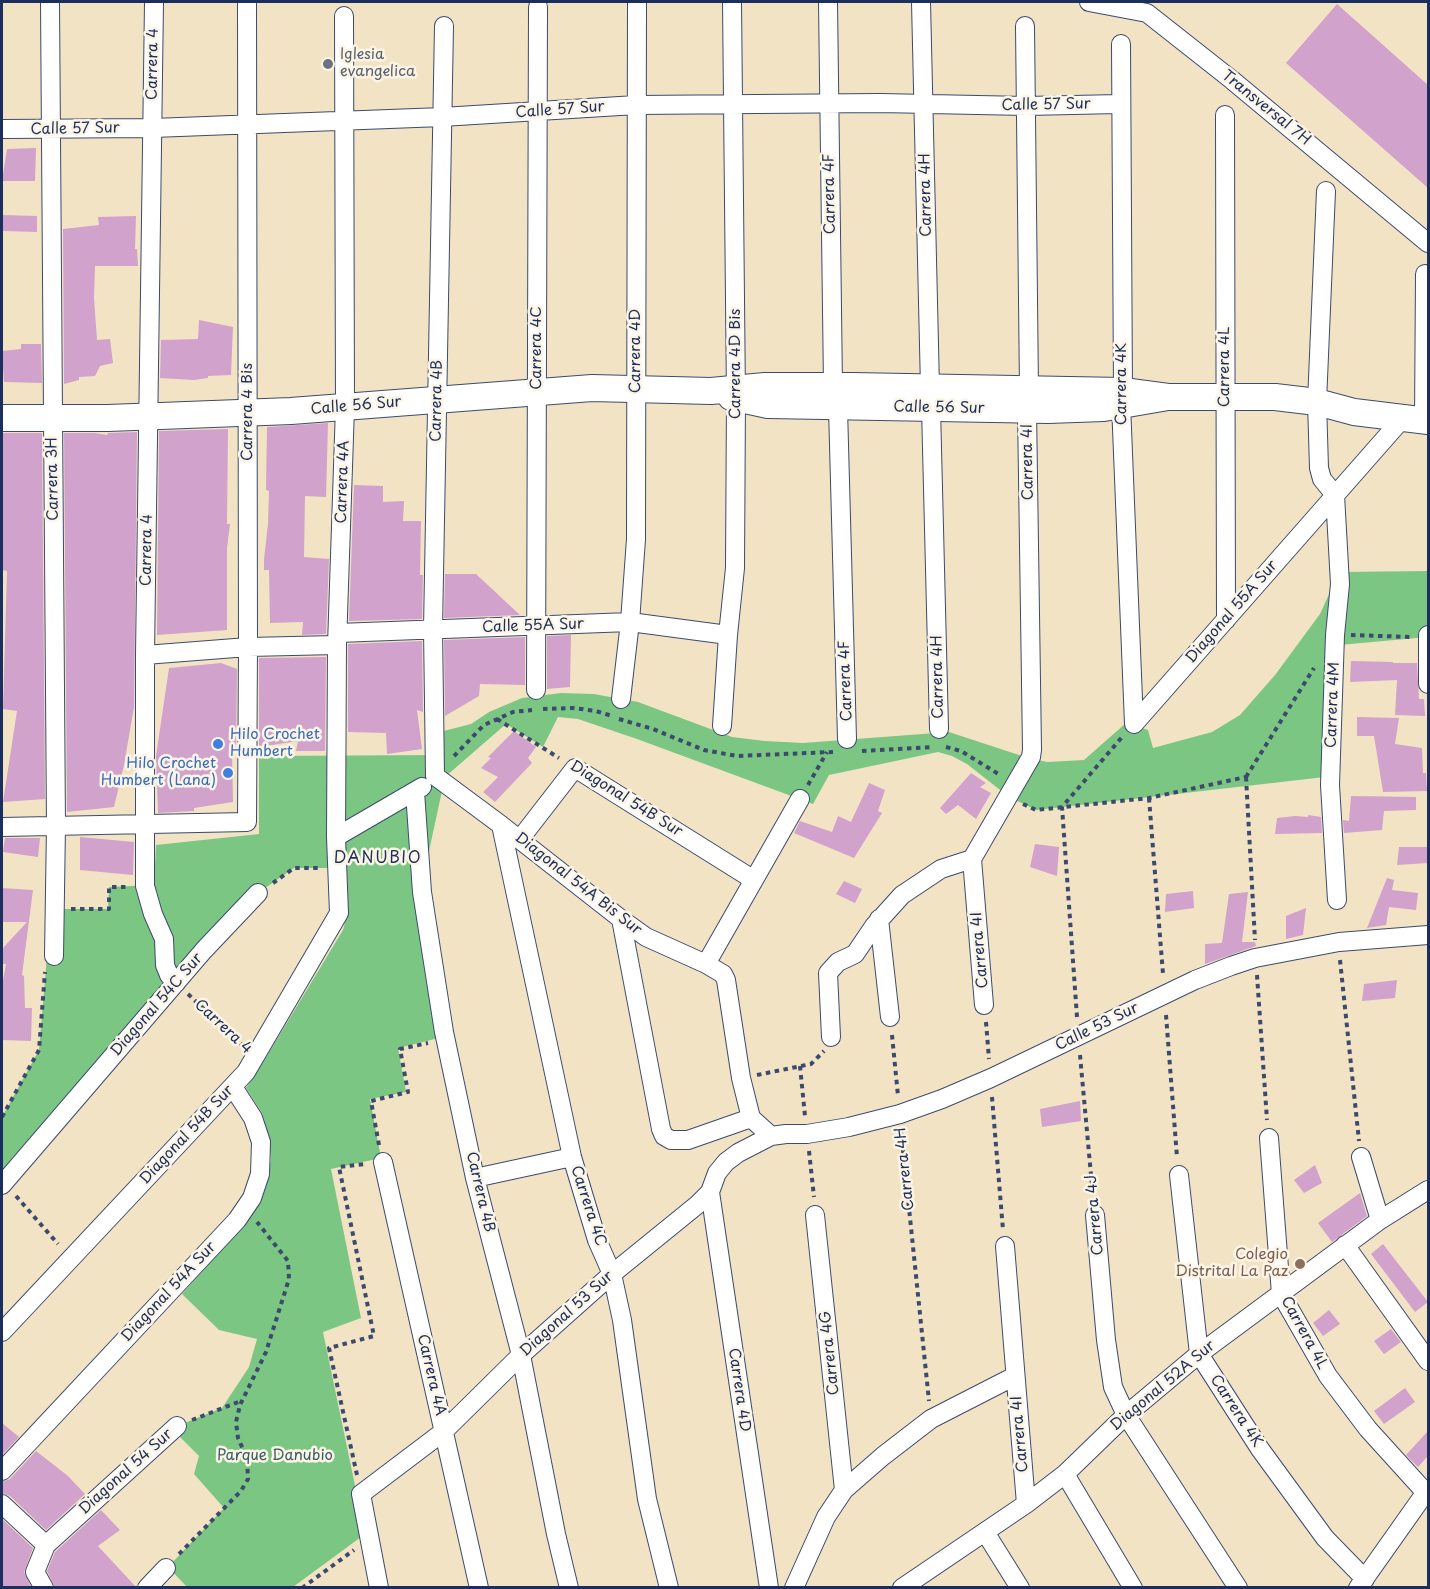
<!DOCTYPE html>
<style>
body{margin:0}
#map{position:relative;width:1430px;height:1589px;overflow:hidden;background:#f3e3c5;font-family:"Playpen Sans",sans-serif}
canvas{display:block}
.frame{position:absolute;inset:0;border:3px solid #1b2f5e;pointer-events:none}
</style>
<div id="map">
<canvas width="1430" height="1589"></canvas>
<div class="frame"></div>
</div>
<script>
const c = document.querySelector('canvas').getContext('2d');
c.lineJoin = 'round';
function fillPath(path, color) { c.fillStyle = color; c.fill(path, 'evenodd'); }
const toPath = rows => new Path2D(rows.map(r => 'M' + r).join(''));
function stroke(path, color, width, dash) { c.strokeStyle = color; c.lineWidth = width; c.lineCap = dash ? 'butt' : 'round'; c.setLineDash(dash || []); c.stroke(path); }
function drawText(font, color, halo, rows, align = 'center') {
  c.font = font + ' "Playpen Sans",sans-serif'; c.lineWidth = 5; c.setLineDash([]); c.textBaseline = 'middle'; c.strokeStyle = halo; c.fillStyle = color; for (const [text, x, y, turn = 0] of rows) {
    c.save(); c.translate(x, y); c.rotate((+turn || 0) * Math.PI / 180); c.textAlign = isNaN(turn) ? turn : align; if (halo) c.strokeText(text, 0, 0); c.fillText(text, 0, 0); c.restore();
  }
}
const green = toPath([
 [1428,571,1428,637,1328,646,1325,777,1036,810,1009,797,967,764,952,756,938,752,829,775,813,804,637,739,578,719,558,717,543,747,506,724,445,777,420,893,443,1037,398,1048,406,1092,370,1099,381,1158,331,1169,361,1318,323,1332,357,1495,361,1537,293,1587,187,1587,168,1567,224,1508,194,1474,199,1456,174,1431,182,1424,222,1408,249,1367,257,1339,219,1330,182,1294,241,1228,266,1181,271,1160,269,1138,262,1113,246,1088,265,1059,343,930,348,911,347,874,337,868,294,868,258,893,2,1185,2,1117,39,1050,47,956,63,909,108,909,109,887,154,885,156,845,259,834,259,756,439,755,440,732,471,724,489,712,522,698,561,693,594,694,638,702,732,737,765,741,803,743,949,732,1025,757,1047,762,1084,760,1126,723,1148,730,1153,748,1212,732,1240,715,1275,675,1320,614,1339,572]
]);
const building = toPath([
 [1337,4,1428,85,1428,188,1286,63],
 [36,148,35,181,2,181,7,149],
 [2,215,37,216,37,232,3,231],
 [136,216,135,249,137,249,138,266,95,266,94,298,97,340,110,339,113,363,100,366,95,376,79,377,79,380,64,384,63,229,99,225,98,217],
 [199,320,233,327,231,375,208,376,208,378,194,380,160,378,161,340,198,339],
 [21,344,41,344,42,383,4,382,2,351,21,349],
 [328,423,326,497,305,496,304,557,329,559,326,634,302,635,303,622,270,623,269,570,264,570,264,559,268,524,269,491,266,490,267,427],
 [228,429,227,524,230,524,227,548,227,630,157,635,159,431],
 [137,432,134,707,124,765,114,807,67,812,64,433,95,433,107,435,108,433],
 [2,433,42,433,45,799,3,802,17,711,3,709,7,571,2,570,3,512,2,512],
 [354,485,383,486,383,502,404,501,403,521,421,521,420,575,423,575,422,619,349,621],
 [445,574,476,574,520,615,444,618],
 [571,635,570,687,547,689,547,636],
 [525,637,525,685,480,684,479,696,445,716,444,640],
 [422,641,423,712,417,710,422,749,387,754,386,733,348,732,348,644],
 [326,657,325,751,296,751,298,741,259,747,259,658],
 [1351,661,1393,662,1393,663,1417,663,1419,699,1424,699,1425,716,1395,715,1397,680,1350,682],
 [221,663,237,669,236,751,232,751,233,802,194,808,194,811,158,813,156,756,169,668],
 [1357,717,1399,718,1395,744,1422,748,1423,773,1426,773,1427,791,1383,792,1374,736,1357,736],
 [514,731,536,747,528,758,532,763,495,802,483,792,498,777,481,768,491,758,488,757],
 [971,773,986,783,980,787,991,793,976,819,958,805,946,814,940,808],
 [869,783,885,790,878,811,882,813,854,858,794,833,800,821,832,832,838,816,851,822],
 [1351,796,1416,797,1416,810,1384,811,1382,830,1344,833,1343,820,1349,821],
 [1308,815,1321,817,1322,833,1275,834,1277,818,1295,816,1308,817],
 [80,837,134,842,133,875,80,870],
 [5,838,40,838,38,857,3,852],
 [1035,844,1059,847,1057,876,1030,867],
 [1399,847,1428,847,1428,863,1397,865],
 [1387,878,1394,880,1392,890,1418,893,1416,910,1389,907,1386,925,1367,928],
 [844,881,862,889,855,903,836,894],
 [2,888,33,890,22,975,24,976,25,1008,32,1008,31,1041,2,1040,2,986,6,964,2,964,2,949,27,922,3,922],
 [1193,891,1194,908,1165,912,1166,894],
 [1248,892,1242,942,1255,942,1256,946,1205,964,1205,944,1222,943,1229,894],
 [1306,908,1303,935,1286,939,1286,916],
 [1397,980,1395,998,1362,1001,1364,984],
 [1080,1101,1081,1121,1042,1127,1040,1109],
 [1315,1165,1322,1183,1304,1193,1294,1180],
 [1360,1193,1367,1216,1332,1242,1318,1223],
 [1383,1244,1428,1302,1415,1312,1371,1254],
 [1329,1310,1340,1324,1323,1336,1313,1323],
 [1391,1329,1401,1342,1384,1354,1374,1341],
 [1405,1388,1415,1402,1384,1424,1374,1411],
 [2,1423,19,1437,2,1455],
 [1428,1431,1428,1456,1418,1467,1406,1455],
 [36,1451,68,1476,85,1494,46,1530,10,1496,2,1493,2,1482,10,1479],
 [101,1510,120,1530,98,1546,136,1587,55,1587,47,1571,55,1552],
 [2,1519,33,1548,24,1572,31,1587,2,1587]
]);
const path = toPath([
 [1351,635,1410,637],
 [543,709,573,708,596,711,612,716],
 [497,719,559,758],
 [619,719,653,729,704,750,737,756,833,752],
 [946,747,961,751,1000,775],
 [862,751,932,747],
 [454,756,484,725,513,712,532,710],
 [1246,777,1255,940],
 [1246,777,1314,668],
 [808,785,827,752],
 [1149,798,1163,974],
 [1023,804,1036,810,1149,798,1246,777],
 [273,883,294,868,321,868],
 [71,909,109,909,109,887,129,887],
 [1340,960,1359,1141],
 [1257,975,1267,1120],
 [188,994,242,1045],
 [1166,1015,1177,1157],
 [1077,1017,1062,807,1123,736],
 [986,1022,989,1059],
 [892,1035,898,1096],
 [1080,1055,1093,1197],
 [800,1066,805,1116],
 [757,1075,811,1064,824,1051],
 [992,1097,1003,1230],
 [2,1117,39,1050,45,972],
 [901,1131,929,1401],
 [379,1145,371,1101,408,1092,400,1049,428,1043],
 [809,1151,814,1197],
 [16,1196,58,1244],
 [192,1420,241,1401],
 [357,1475,329,1348,374,1336,339,1167,366,1164],
 [179,1554,241,1491,248,1479,247,1458,238,1438,236,1422,240,1405,266,1352,289,1279,288,1261,257,1222],
 [302,1588,354,1550]
]);
const street = toPath([
 [50,2,56,826,54,956],
 [154,2,145,655,145,886,153,914,164,939,165,965,169,975,176,983],
 [828,2,833,386],
 [921,2,930,388],
 [1089,2,1147,13,1232,80,1428,243],
 [1025,26,1029,390],
 [1121,44,1123,391,1121,404,1134,724],
 [1225,115,1226,620],
 [2,129,153,128,442,117,636,105,880,103,1026,106,1119,104],
 [1326,191,1317,402,1319,468,1322,479,1335,495,1340,584,1335,635,1330,785,1337,900],
 [838,408,847,739],
 [931,408,939,729],
 [1424,421,1425,274],
 [338,633,630,622,728,635],
 [1428,635,1428,684],
 [145,655,248,647,337,645],
 [536,690,538,7],
 [621,699,630,622,636,539,637,2],
 [1134,724,1403,418],
 [722,726,728,635,735,568,736,398,732,2],
 [435,776,433,629,444,26],
 [435,776,501,825,621,919,646,937,706,964,723,974,726,980,741,1078,751,1118,771,1136],
 [415,792,422,892,444,1032,475,1178,521,1355,556,1534,569,1588],
 [501,825,572,1157,597,1240,612,1274,622,1320,647,1499,669,1588],
 [2,827,247,822,248,647,247,2],
 [336,837,422,787],
 [520,839,575,768,754,880],
 [621,919,661,1129,664,1136,671,1140,688,1140,751,1118],
 [879,919,890,1017],
 [706,964,800,799],
 [984,1005,972,859,1031,757,1032,750,1027,409],
 [831,1037,828,973,838,962,855,954,874,926,902,895,941,869,972,859],
 [1269,1138,1281,1294,1328,1376,1368,1429,1426,1493],
 [1361,1157,1380,1220],
 [383,1162,479,1588],
 [1179,1175,1199,1354,1260,1449,1325,1538,1365,1579],
 [475,1178,572,1157],
 [2,1185,204,950,258,893],
 [710,1192,769,1588],
 [815,1215,844,1490],
 [1095,1215,1106,1340,1113,1387,1126,1415,1238,1588],
 [1345,1245,1428,1361],
 [1005,1246,1026,1504],
 [2,1332,246,1072,339,913,336,837,337,645,345,407,344,16],
 [2,1471,237,1220,252,1198,260,1174,261,1142,253,1118,233,1087],
 [1065,1474,1133,1588],
 [2,1504,46,1545],
 [985,1532,1020,1588],
 [44,1588,35,1572,46,1545,177,1426],
 [147,1588,166,1568],
 [379,1588,361,1494,443,1432,521,1355,612,1274,697,1205,710,1192,717,1173,726,1162,738,1153,771,1136,786,1134,807,1134,849,1127,900,1114,942,1099,991,1078,1195,980,1231,966,1255,958,1339,942,1428,935],
 [794,1588,826,1517,844,1490,883,1456,931,1419,1015,1376],
 [902,1588,1026,1504,1065,1474,1126,1415,1199,1354,1380,1220,1428,1190],
 [1358,1588,1428,1489]
]);
const secondary = toPath([
 [731,397,768,405,1048,410,1104,408,1168,397,1275,397,1317,402,1354,412,1428,421],
 [2,418,108,418,291,411,592,388,711,391,765,386,853,386,1123,391,1168,397]
]);
const markers = [
 [328,64,6,"#6b7280"],
 [218,744,6,"#3f7fe0"],
 [228,773,6,"#3f7fe0"],
 [1300,1264,6,"#8d6e63"]
];
const worshipNames = [
 ["Iglesia",340,55],
 ["evangelica",340,72]
];
const streetNames = [
 ["Carrera 4",153,64,-89],
 ["Calle 57 Sur",1046,105,-1],
 ["Transversal 7H",1266,108,39],
 ["Calle 57 Sur",560,110,-4],
 ["Calle 57 Sur",75,129,-1],
 ["Carrera 4F",830,194,-91],
 ["Carrera 4H",926,195,-91],
 ["Carrera 4C",537,348,-90],
 ["Carrera 4D",636,351,-90],
 ["Carrera 4D Bis",736,364,-90],
 ["Carrera 4L",1225,367,-90],
 ["Carrera 4K",1122,384,-90],
 ["Carrera 4B",437,401,-89],
 ["Calle 56 Sur",356,406,-5],
 ["Calle 56 Sur",939,408,1],
 ["Carrera 4 Bis",248,412,-90],
 ["Carrera 4I",1028,462,-91],
 ["Carrera 3H",53,479,-91],
 ["Carrera 4A",343,482,-88],
 ["Carrera 4",147,550,-89],
 ["Diagonal 55A Sur",1232,612,-49],
 ["Calle 55A Sur",533,626,-2],
 ["Carrera 4H",938,677,-91],
 ["Carrera 4F",846,681,-92],
 ["Carrera 4M",1333,705,-88],
 ["Diagonal 54B Sur",626,799,32],
 ["Diagonal 54A Bis Sur",578,884,38],
 ["Carrera 4I",980,950,-95],
 ["Diagonal 54C Sur",157,1005,-49],
 ["Carrera 4",223,1027,43],
 ["Calle 53 Sur",1097,1027,-26],
 ["Diagonal 54B Sur",187,1135,-47],
 ["Carrera 4H",905,1169,-96],
 ["Carrera 4B",480,1192,77],
 ["Carrera 4C",588,1206,72],
 ["Carrera 4J",1095,1215,-95],
 ["Diagonal 54A Sur",169,1292,-47],
 ["Diagonal 53 Sur",567,1314,-42],
 ["Carrera 4L",1304,1333,61],
 ["Carrera 4G",830,1353,-96],
 ["Carrera 4A",431,1375,77],
 ["Diagonal 52A Sur",1163,1386,-40],
 ["Carrera 4D",739,1390,82],
 ["Carrera 4K",1236,1411,57],
 ["Carrera 4I",1020,1434,-95],
 ["Diagonal 54 Sur",126,1472,-42]
];
const shopNames = [
 ["Hilo Crochet",230,735],
 ["Humbert",230,752],
 ["Hilo Crochet",216,764,"right"],
 ["Humbert (Lana)",216,781,"right"]
];
const educationNames = [
 ["Colegio",1288,1255],
 ["Distrital La Paz",1288,1272]
];
const parkNames = [
 ["Parque Danubio",275,1456]
];
const neighbourhoodNames = [
 ["DANUBIO",378,859]
];
fillPath(green, '#7cc683');
fillPath(building, '#d1a2cb');
stroke(street, '#3b4a6d', 20);
stroke(secondary, '#3b4a6d', 28);
stroke(path, '#3b4a6d', 4, [4.5, 4.5]);
stroke(street, '#fff', 18);
stroke(secondary, '#fff', 26);
for (const [x, y, r, color] of markers) { const dot = new Path2D(); dot.arc(x, y, r, 0, 2 * Math.PI); c.fillStyle = color; c.fill(dot); stroke(dot, '#fcf5e5', 2); }
drawText('15px', '#5b616d', '#fcf5e5', worshipNames, 'left');
drawText('15px', '#1b2f5e', '#fcf5e5', streetNames);
drawText('15px', '#366cbe', '#fcf5e5', shopNames, 'left');
drawText('15px', '#785e54', '#fcf5e5', educationNames, 'right');
drawText('15px', '#385c69', '#fcf5e5', parkNames);
c.letterSpacing = '1.5px';
drawText('16px', '#1b2f5e', '#fcf5e5', neighbourhoodNames);
c.letterSpacing = '0px';
</script>
